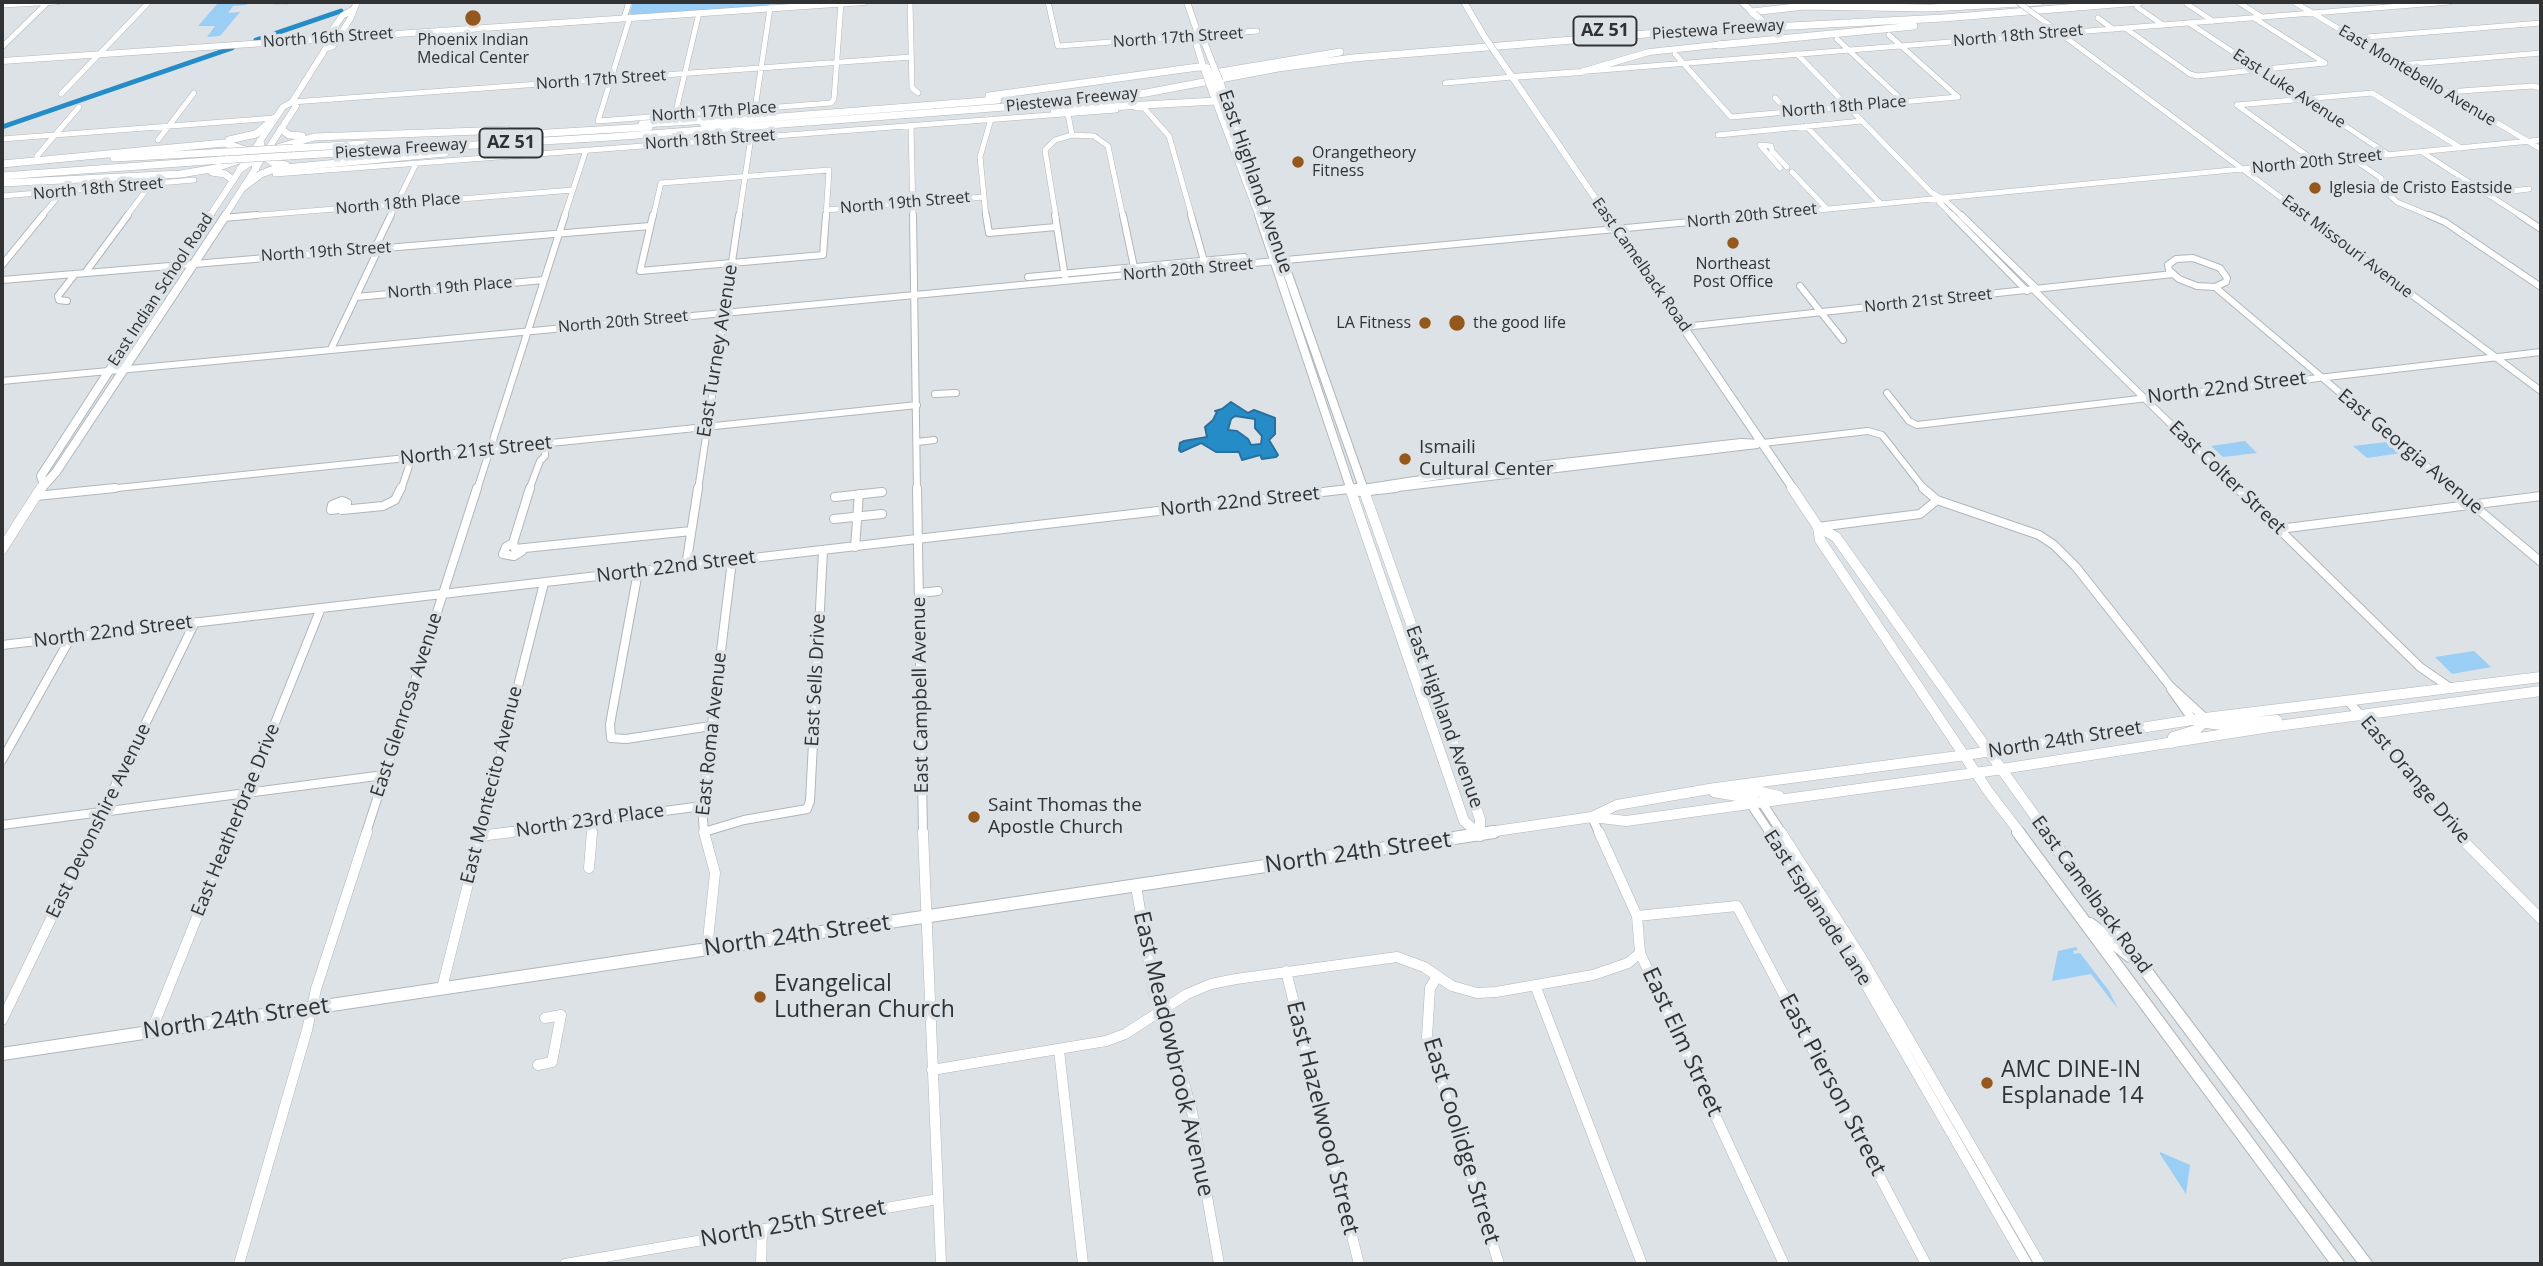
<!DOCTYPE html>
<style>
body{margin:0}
#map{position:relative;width:2543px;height:1266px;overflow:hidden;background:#dde2e6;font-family:"Open Sans",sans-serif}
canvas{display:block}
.frame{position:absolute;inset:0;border:4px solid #303234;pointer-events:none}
</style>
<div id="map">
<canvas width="2543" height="1266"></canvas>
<div class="frame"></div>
</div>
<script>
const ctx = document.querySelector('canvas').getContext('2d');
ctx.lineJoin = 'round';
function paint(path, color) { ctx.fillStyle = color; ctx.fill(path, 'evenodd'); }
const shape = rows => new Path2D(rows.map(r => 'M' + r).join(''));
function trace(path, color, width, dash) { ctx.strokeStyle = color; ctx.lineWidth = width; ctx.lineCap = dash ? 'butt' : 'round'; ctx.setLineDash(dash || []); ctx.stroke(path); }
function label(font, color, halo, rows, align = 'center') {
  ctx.font = font + ' "Open Sans",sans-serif'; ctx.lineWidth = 7; ctx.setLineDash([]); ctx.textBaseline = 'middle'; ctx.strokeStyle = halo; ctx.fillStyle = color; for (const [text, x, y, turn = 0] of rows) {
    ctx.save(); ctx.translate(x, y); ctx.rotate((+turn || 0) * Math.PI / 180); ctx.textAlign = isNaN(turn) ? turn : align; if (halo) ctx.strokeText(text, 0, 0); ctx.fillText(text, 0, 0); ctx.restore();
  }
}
const green = shape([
 [219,2,248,2,246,5,233,6,228,13,240,12,220,36,207,37,215,26,198,26],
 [633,2,771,2,770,6,629,15],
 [2245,441,2257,453,2223,457,2211,446],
 [2387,442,2401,453,2367,458,2353,446],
 [2474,651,2491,667,2452,674,2435,657],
 [2076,947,2078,950,2073,951,2074,954,2080,953,2109,991,2118,1009,2091,974,2052,981,2058,951],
 [2160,1152,2190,1165,2186,1194,2160,1154]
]);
const water = shape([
 [1231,402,1248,413,1254,410,1275,418,1275,434,1269,440,1278,455,1276,457,1262,459,1260,455,1242,460,1239,452,1216,452,1201,443,1181,452,1179,450,1180,443,1184,441,1207,437,1205,427,1213,420,1217,412,1215,411,1222,409,1231,402],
 [1235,416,1255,419,1255,428,1262,436,1261,444,1251,445,1248,439,1237,431,1228,430,1231,419,1235,416]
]);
const canal = shape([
 [256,40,341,11],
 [2,127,232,48]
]);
const minorFar3 = shape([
 [277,2,285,2],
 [910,2,912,88,918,93],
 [1048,2,1058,46,1257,31],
 [2238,2,2262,17],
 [2294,2,2541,149],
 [2187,4,2213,21],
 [2,5,57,2],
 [2137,7,2163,25],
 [630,17,598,121,831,103,834,99,841,3],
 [624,18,629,2],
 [2098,18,2113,29],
 [2254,18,2325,63],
 [2041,19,2307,217],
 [2189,23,2389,155],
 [2125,28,2190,74,2197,76,2325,63],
 [1889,35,1958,97],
 [2355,38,2541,23],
 [1837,39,1904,102],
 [2,47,48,2],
 [1675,54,1731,117,1958,97],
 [1797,54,1931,192,1946,201,1963,217],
 [2399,65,2541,53],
 [1588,71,2450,2],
 [1445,83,1512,77],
 [2446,92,2533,86,2541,88],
 [61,94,149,2],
 [1775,98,1789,112],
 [292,102,911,57],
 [2237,105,2372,93,2461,148],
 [2237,105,2316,162],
 [1136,108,1144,108,1169,136,1192,217],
 [755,109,770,8],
 [675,115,699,13],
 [911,125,913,217],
 [1806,126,1881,204],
 [1072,135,1094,136,1108,146,1123,217],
 [1718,135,1862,121],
 [2,139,275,118],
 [158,140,194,93],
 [2422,152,2523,217],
 [37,156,79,107],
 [2353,159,2381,178,2383,189,2397,202,2433,217],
 [1780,168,1760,145,1771,146,1772,151,1787,167],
 [1792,172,1827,209],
 [275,174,1116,110],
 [2486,194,2529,189],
 [2,196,194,180],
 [1939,198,1939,202,1954,217],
 [826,210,983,197],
 [41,217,62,192],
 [126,217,150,185],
 [235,217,573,190],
 [390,217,416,164],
 [564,217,586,150],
 [653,217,661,183,829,170,826,217],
 [739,217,751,137],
 [986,217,980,157,991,119],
 [1056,217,1045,150,1055,140,1072,135,1068,114],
 [1746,217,2541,140]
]);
const minorFar2 = shape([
 [653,215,640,271,823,255,826,215],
 [913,215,917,490],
 [986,215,989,233,1056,227],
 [1055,215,1065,277],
 [1123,215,1134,267],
 [1191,215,1206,268],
 [1952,215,2027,291],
 [1961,215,2037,289],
 [2305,215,2541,391],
 [2429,215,2445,222,2541,287],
 [2520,215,2541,229],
 [223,218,257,215],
 [375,248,391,215],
 [2193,258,2220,268,2227,278,2226,282,2215,287,2197,286,2179,279,2169,270,2168,265,2176,259,2193,258],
 [2,265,43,215],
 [85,273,128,215],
 [1028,277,1244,257],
 [2,280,650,226],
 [1800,286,1843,340],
 [2215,287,2455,490],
 [2034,290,2238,490],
 [356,297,544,280],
 [67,301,59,300,58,296,75,274],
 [1684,327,2173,274],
 [331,349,379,248],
 [2,381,1764,215],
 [1887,393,1909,421,1917,425,2541,352],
 [935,394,956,393],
 [917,442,934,440],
 [98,490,917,405],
 [401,490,412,457],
 [477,490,565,215],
 [529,490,540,461,545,456,545,443],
 [698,490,739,215],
 [1350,490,1440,476,1741,442,1763,443,1868,431,1882,435,1925,490],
 [1381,490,1757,445]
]);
const minorFar1 = shape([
 [530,488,513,543,515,549,691,531],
 [917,488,923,833],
 [1923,488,1937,500,2039,535,2054,545,2076,567,2170,686,2205,718],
 [2237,488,2420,667,2449,687],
 [2453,488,2541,562],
 [1360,492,1396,488],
 [36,496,115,488],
 [835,497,882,492],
 [342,501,347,503,345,508,331,510,332,505,342,501],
 [342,510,383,506,395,500,401,488],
 [834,519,882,514],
 [1818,527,1920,514,1937,500],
 [2279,529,2541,496],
 [513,543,506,547,503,554,514,556,522,551],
 [855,547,859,494],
 [686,566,698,488],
 [638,572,610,724,611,738,626,739,711,726],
 [920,593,938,591],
 [2,645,1357,488],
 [2171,689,2193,720],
 [2348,701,2397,756,2457,833],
 [2,760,71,637],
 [1761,801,1782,833],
 [1750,803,1770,833],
 [1592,817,1599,833],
 [2,825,384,775],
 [704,832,744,820,807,809,810,801,823,551],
 [92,833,195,622],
 [231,833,321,608],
 [366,833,477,488],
 [481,833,544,583],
 [499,833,702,806],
 [592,833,593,821],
 [704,833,702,806,732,561]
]);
const minor = shape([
 [704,832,715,873,707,949],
 [923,832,941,1264],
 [1599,832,1637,916,1640,953,1784,1264],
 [1769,832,1843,945,2027,1264],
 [1781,832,1861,957,2040,1264],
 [2455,832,2541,919],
 [479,836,512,832],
 [589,868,592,832],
 [1136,886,1154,993,1176,1054,1192,1112,1219,1264],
 [1637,916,1737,906,1926,1264],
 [1286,971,1359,1264],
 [1437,977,1430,988,1427,1037,1499,1264],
 [1535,985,1642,1264],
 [442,988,481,832],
 [2,1020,93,832],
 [151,1032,231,832],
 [1059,1050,1083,1264],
 [538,1065,552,1062,561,1015,545,1018],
 [932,1070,1106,1041,1125,1034,1187,994,1211,984,1236,979,1397,957,1424,967,1452,986,1477,993,1496,992,1593,975,1628,963,1640,953],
 [239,1264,307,1030,316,989,367,832],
 [565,1264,938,1199],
 [761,1264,762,1229]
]);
const majorFar3 = shape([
 [1187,2,1199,37,1203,39,1214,67],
 [1464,2,1484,36],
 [1742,2,1754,14],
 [1199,37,1195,40,1204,69],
 [325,41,342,16,352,10],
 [1495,52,1608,217],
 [2,61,864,2],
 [1512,77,1581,72,1649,52,1725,44],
 [1220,81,1268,217],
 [1209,84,1259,217],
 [256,147,283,107,292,102],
 [209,217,245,162],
 [224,217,296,106,292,102,326,48,333,46,350,19,357,2]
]);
const majorFar2 = shape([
 [1259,215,1351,490],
 [1267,215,1364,490],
 [1607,215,1794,490],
 [44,484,41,476,210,215],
 [40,490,56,472,226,215]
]);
const majorFar1 = shape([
 [1350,488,1464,821,1478,833],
 [1363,488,1480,819,1480,833],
 [1792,488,1818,527,1820,540,1988,791,2020,833],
 [1818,527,1836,537,2047,833],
 [2,549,41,488],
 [2198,722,2222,725,2277,720],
 [2172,743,2173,737,2196,730,2205,721],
 [1739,787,1779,796],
 [1714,792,1754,799],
 [1592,817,1617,805,1715,788,1966,755,2205,718,2541,677],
 [1482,833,1592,817,1626,821,1989,771,2270,727,2541,691]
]);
const major = shape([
 [1476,832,1480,835],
 [1480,832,1480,835],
 [2018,832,2338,1264],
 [2046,832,2137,959,2366,1264],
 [2090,924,2130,956],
 [2,1054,1494,832]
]);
const highway = shape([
 [1752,12,1804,6,1930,8,2039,2],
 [1718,45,1914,26],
 [1208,74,1340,52],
 [1215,83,1219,95,1226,101],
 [989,96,1198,67,1207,68],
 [1054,110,1216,101],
 [703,123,998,100],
 [642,124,710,120],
 [281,129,289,135,302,136],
 [497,136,649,127],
 [229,140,256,134,275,118],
 [260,141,263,156,274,163,286,165],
 [293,148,366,144],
 [288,156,611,137,1071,102,1146,93,1278,68,1353,58,1658,33,1943,18,2139,2],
 [114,158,227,152],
 [2,164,224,143,252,152,256,168],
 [240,169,267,151,314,137,507,130],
 [212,172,225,174,233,180],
 [2,176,221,160],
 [2,183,181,174,216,168,245,158],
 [245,186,261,174,274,169,445,153]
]);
const minorBridge = shape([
 [2018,2,2041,19]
]);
const majorBridge = shape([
 [1484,36,1495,52],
 [1214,67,1220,81],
 [1204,69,1209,84]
]);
const highwayBridge = shape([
 [1754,14,1772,30],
 [1207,68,1215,83],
 [227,152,293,148],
 [221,160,288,156]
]);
const markers = [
 [473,18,9,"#95581c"],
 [1298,162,7,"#95581c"],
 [2315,188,7,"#95581c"],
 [1733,243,7,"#95581c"],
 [1425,323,7,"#95581c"],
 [1457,323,9,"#95581c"],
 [1405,459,7,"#95581c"],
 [974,817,7,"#95581c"],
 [760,997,7,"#95581c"],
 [1987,1083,7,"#95581c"]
];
const farStreetnames = [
 ["Piestewa Freeway",1718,30,-4],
 ["North 18th Street",2018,36,-5],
 ["North 16th Street",328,38,-4],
 ["North 17th Street",1178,38,-4],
 ["East Montebello Avenue",2417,76,31],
 ["North 17th Street",601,80,-4],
 ["East Luke Avenue",2289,89,33],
 ["Piestewa Freeway",1072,100,-6],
 ["North 18th Place",1844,107,-5],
 ["North 17th Place",714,112,-4],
 ["North 18th Street",710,140,-4],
 ["Piestewa Freeway",401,149,-4],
 ["North 20th Street",2317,162,-6],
 ["North 18th Street",98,189,-5],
 ["North 19th Street",905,203,-5],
 ["North 18th Place",398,204,-5],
 ["North 20th Street",1752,216,-6],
 ["East Missouri Avenue",2347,247,37],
 ["North 19th Street",326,252,-4],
 ["East Camelback Road",1641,265,55],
 ["North 20th Street",1188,270,-5],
 ["North 19th Place",450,288,-5],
 ["East Indian School Road",161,290,-57],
 ["North 21st Street",1928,301,-6],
 ["North 20th Street",623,322,-5]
];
const farPoinames = [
 ["Phoenix Indian",473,40,"center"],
 ["Medical Center",473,58,"center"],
 ["Orangetheory",1312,153],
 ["Fitness",1312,171],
 ["Iglesia de Cristo Eastside",2329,188],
 ["Northeast",1733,264,"center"],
 ["Post Office",1733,282,"center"],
 ["LA Fitness",1411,323,"right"],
 ["the good life",1473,323]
];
const shields = [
 [1605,31,63],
 [511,143,63]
];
const shieldNames = [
 ["AZ 51",1605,31],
 ["AZ 51",511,143]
];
const streetNames = [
 ["East Highland Avenue",1255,182,71],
 ["East Turney Avenue",718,351,-81],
 ["North 22nd Street",2227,388,-7],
 ["North 21st Street",476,451,-6],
 ["East Georgia Avenue",2410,452,40],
 ["East Colter Street",2227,478,44],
 ["North 22nd Street",1240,502,-6],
 ["North 22nd Street",676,567,-7],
 ["North 22nd Street",113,632,-7],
 ["East Sells Drive",816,680,-87],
 ["East Campbell Avenue",921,695,-91],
 ["East Glenrosa Avenue",407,705,-72],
 ["East Highland Avenue",1444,717,70],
 ["East Roma Avenue",712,734,-84],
 ["North 24th Street",2065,740,-9],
 ["East Orange Drive",2415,780,50],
 ["East Montecito Avenue",492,785,-76],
 ["East Heatherbrae Drive",236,820,-68],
 ["East Devonshire Avenue",99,821,-64],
 ["North 23rd Place",590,821,-8],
 ["East Camelback Road",2091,895,54],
 ["East Esplanade Lane",1817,908,57]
];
const poiNames = [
 ["Ismaili",1419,448],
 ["Cultural Center",1419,470],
 ["Saint Thomas the",988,806],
 ["Apostle Church",988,828]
];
const nearStreetnames = [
 ["North 24th Street",1358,853,-8],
 ["North 24th Street",797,936,-8],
 ["North 24th Street",236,1019,-8],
 ["East Elm Street",1682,1042,65],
 ["East Meadowbrook Avenue",1173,1054,77],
 ["East Pierson Street",1832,1085,62],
 ["East Hazelwood Street",1322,1118,76],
 ["East Coolidge Street",1461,1141,73],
 ["North 25th Street",793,1224,-10]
];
const nearPoinames = [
 ["Evangelical",774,984],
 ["Lutheran Church",774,1010],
 ["AMC DINE-IN",2001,1070],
 ["Esplanade 14",2001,1096]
];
paint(green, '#9acef4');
paint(water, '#268cc8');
trace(water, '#29719c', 2);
trace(canal, '#268cc8', 5);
trace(minorFar3, '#b1b6ba', 6);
trace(minorFar2, '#b1b6ba', 8);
trace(minorFar1, '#b1b6ba', 10);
trace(minor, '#b1b6ba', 11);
trace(majorFar3, '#b1b6ba', 7);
trace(majorFar2, '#b1b6ba', 10);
trace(majorFar1, '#b1b6ba', 11);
trace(major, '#b1b6ba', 14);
trace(highway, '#b1b6ba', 8);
trace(minorFar3, '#fff', 5);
trace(minorFar2, '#fff', 6);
trace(minorFar1, '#fff', 8);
trace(minor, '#fff', 10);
trace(majorFar3, '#fff', 6);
trace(majorFar2, '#fff', 8);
trace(majorFar1, '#fff', 10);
trace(major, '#fff', 12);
trace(highway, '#fff', 7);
trace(minorBridge, '#b1b6ba', 6, []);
trace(majorBridge, '#b1b6ba', 7, []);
trace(highwayBridge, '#b1b6ba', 8, []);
trace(minorBridge, '#fff', 5);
trace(majorBridge, '#fff', 6);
trace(highwayBridge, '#fff', 7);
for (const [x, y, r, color] of markers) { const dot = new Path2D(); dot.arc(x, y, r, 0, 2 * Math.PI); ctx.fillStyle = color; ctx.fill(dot); trace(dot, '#dde2e6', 2.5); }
label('16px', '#303234', '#dde2e6', farStreetnames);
label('16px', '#303234', '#dde2e6', farPoinames, 'left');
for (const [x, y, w] of shields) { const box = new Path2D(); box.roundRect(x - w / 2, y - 14.5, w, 29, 5); ctx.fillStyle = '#dde2e6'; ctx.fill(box); trace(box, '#303234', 2); }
label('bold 18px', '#303234', null, shieldNames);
label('19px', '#303234', '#dde2e6', streetNames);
label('19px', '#303234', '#dde2e6', poiNames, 'left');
label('23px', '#303234', '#dde2e6', nearStreetnames);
label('23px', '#303234', '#dde2e6', nearPoinames, 'left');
</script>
